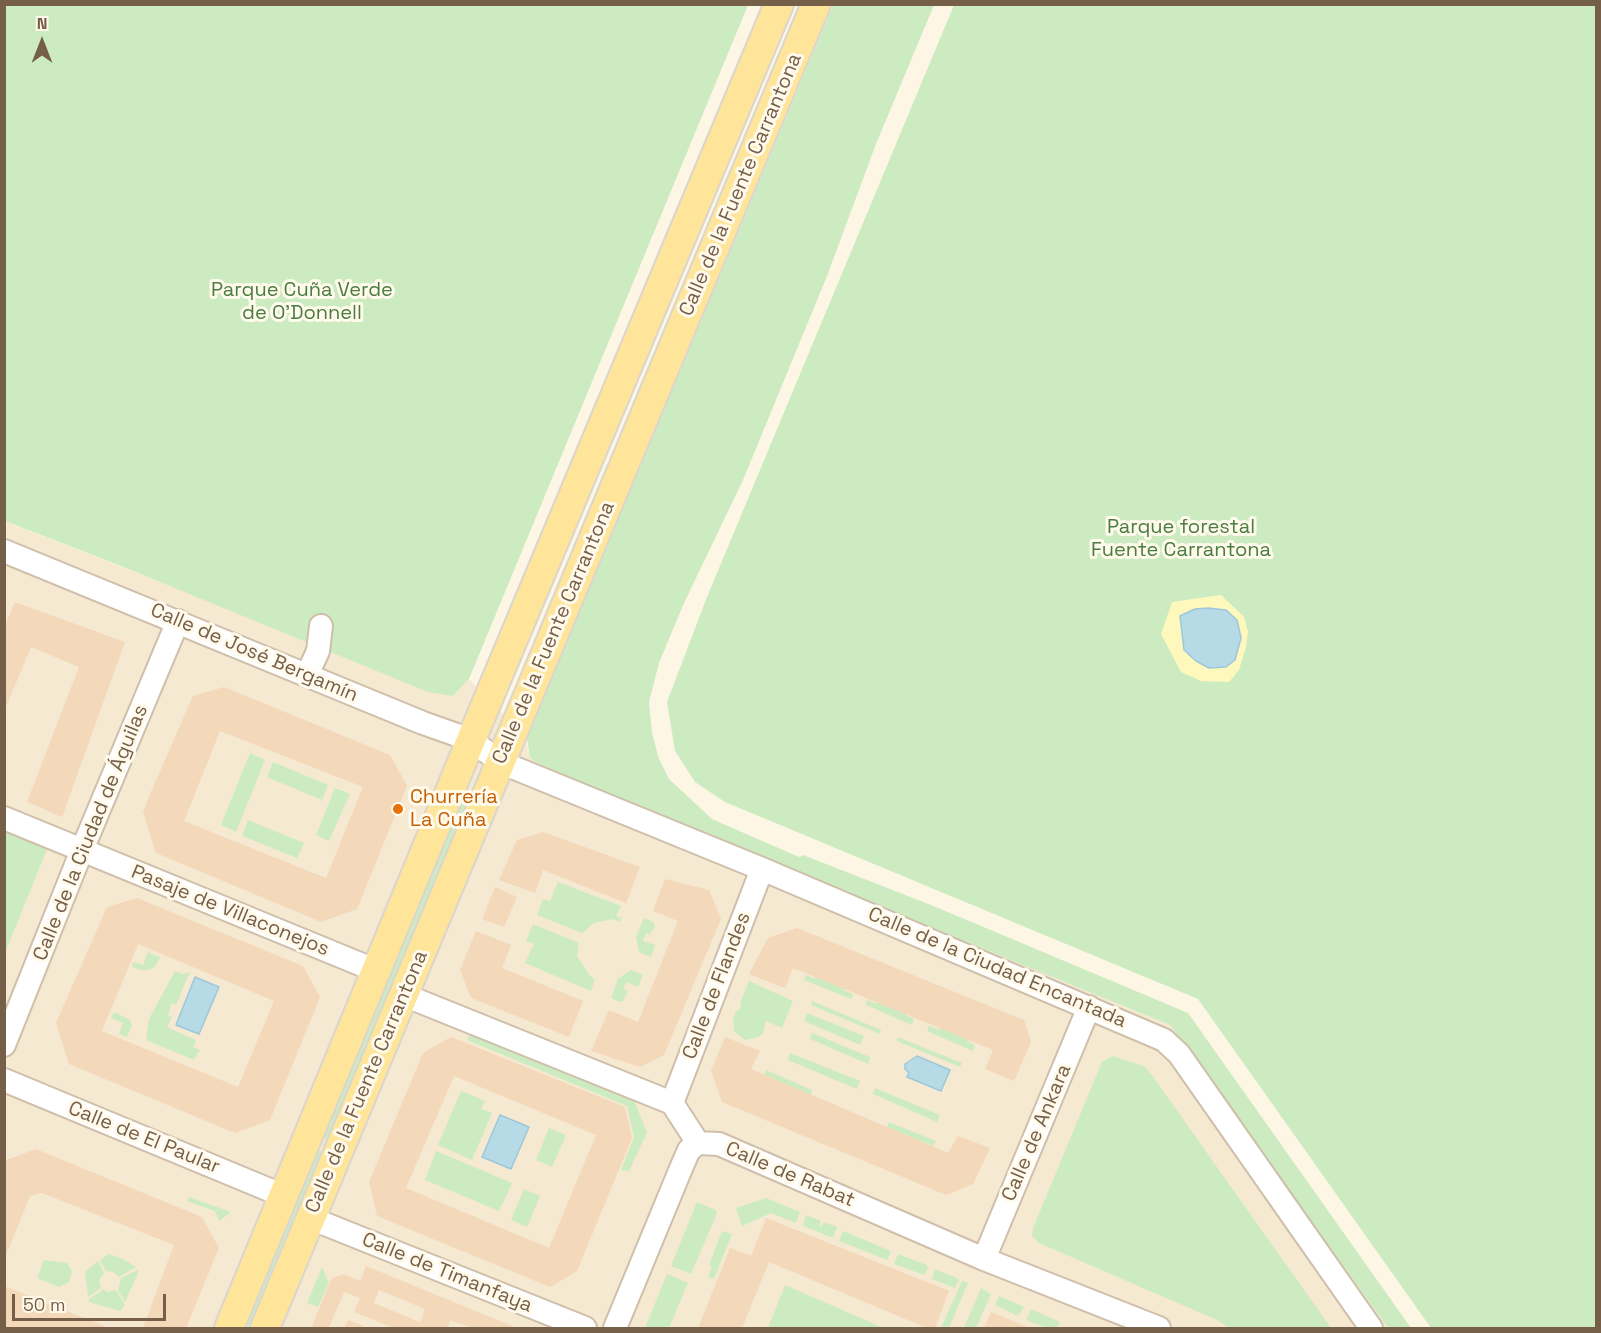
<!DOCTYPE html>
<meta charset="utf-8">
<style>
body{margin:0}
#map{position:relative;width:1601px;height:1333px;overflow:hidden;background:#fdf6e4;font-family:"Space Grotesk",sans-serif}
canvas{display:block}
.frame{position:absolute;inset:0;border:6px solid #765f48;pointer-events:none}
.north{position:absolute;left:12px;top:12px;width:60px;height:60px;-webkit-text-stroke:4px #fffaeb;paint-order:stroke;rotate:0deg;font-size:16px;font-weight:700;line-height:24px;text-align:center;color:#765f48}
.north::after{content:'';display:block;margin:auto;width:21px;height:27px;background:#765f48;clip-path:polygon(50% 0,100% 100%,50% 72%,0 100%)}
.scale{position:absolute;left:12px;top:1294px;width:154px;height:27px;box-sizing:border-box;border:3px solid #765f48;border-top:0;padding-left:8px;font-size:18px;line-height:21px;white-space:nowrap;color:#765f48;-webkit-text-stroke:4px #fffaeb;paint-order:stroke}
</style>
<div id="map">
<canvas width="1601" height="1333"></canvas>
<div class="frame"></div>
<div class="north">N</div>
<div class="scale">50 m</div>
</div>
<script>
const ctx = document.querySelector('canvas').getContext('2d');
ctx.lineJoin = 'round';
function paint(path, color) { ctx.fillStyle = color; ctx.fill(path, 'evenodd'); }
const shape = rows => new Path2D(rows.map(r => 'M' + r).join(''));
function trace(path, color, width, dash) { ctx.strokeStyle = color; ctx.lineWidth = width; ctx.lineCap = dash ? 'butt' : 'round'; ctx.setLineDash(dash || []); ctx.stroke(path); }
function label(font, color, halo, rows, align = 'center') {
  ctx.font = font + ' "Space Grotesk",sans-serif'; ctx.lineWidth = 6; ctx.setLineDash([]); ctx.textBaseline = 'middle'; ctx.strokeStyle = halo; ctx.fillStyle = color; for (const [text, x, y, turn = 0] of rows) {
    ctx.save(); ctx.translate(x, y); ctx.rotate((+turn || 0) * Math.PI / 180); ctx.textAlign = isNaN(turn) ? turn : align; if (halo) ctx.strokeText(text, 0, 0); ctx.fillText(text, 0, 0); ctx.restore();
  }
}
const residential = shape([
 [4,521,453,696,469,679,527,739,527,748,535,762,1170,1025,1388,1328,5,1328]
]);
const green = shape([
 [4,5,748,5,469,679,453,696,428,692,126,568,5,521],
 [833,5,934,5,876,144,827,276,743,480,684,603,659,663,649,702,652,733,659,759,669,779,712,819,799,857,803,855,936,907,1188,1013,1411,1328,1388,1328,1170,1025,737,848,535,762,530,757,527,739],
 [954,5,1596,5,1596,1328,1431,1328,1198,999,725,802,695,782,675,751,667,702,707,597],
 [250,753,265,760,236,832,221,825],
 [273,762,328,785,322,800,267,777],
 [335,788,350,794,329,841,316,835],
 [462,797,472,801,330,1140,321,1137],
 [248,820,304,843,297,858,242,836],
 [5,831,47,849,5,953],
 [558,882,621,906,616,916,622,918,620,922,612,919,594,923,582,933,537,915,543,899,550,901],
 [644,918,653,922,655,926,650,935,646,933,643,941,655,945,651,957,639,952,636,937],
 [533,924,579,943,577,956,590,976,595,979,591,991,525,963,534,944,526,941],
 [149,950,150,954,160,957,155,967,145,971,132,967,133,962,143,965],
 [631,970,643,975,638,987,626,982,623,989,628,991,624,1000,620,1002,611,998,618,979],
 [175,971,182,974,192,972,189,974,176,1005,172,1003,168,1015,172,1017,167,1027,196,1040,193,1047,200,1050,194,1060,146,1040,149,1019],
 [806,975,815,979,817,975,844,987,843,990,853,994,851,999,804,980],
 [749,981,793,1001,782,1028,766,1021,763,1033,759,1037,745,1040,734,1031,733,1020,736,1011,740,1009,741,1001],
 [867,1000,877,1004,879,1001,906,1013,905,1015,914,1019,912,1025,866,1005],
 [812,1001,881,1030,880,1034,811,1005],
 [114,1012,129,1019,132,1025,127,1037,119,1034,123,1023,111,1018],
 [807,1013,864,1036,860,1045,804,1021],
 [929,1026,939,1030,940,1027,967,1038,967,1041,975,1045,973,1051,927,1031],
 [471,1032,634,1100,647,1133,629,1171,621,1170,634,1137,627,1106,467,1040],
 [812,1033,870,1057,868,1064,810,1039],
 [898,1037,962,1063,960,1067,897,1041],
 [790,1053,860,1081,857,1089,788,1060],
 [1112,1056,1144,1066,1151,1074,1331,1328,1229,1328,1217,1320,1039,1243,1032,1236,1033,1228,1102,1062],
 [766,1070,812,1090,811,1095,764,1075],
 [875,1088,940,1115,937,1122,873,1094],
 [461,1091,485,1101,481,1109,492,1113,472,1160,438,1145],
 [889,1122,936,1141,933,1146,887,1127],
 [549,1128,566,1135,552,1167,536,1160],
 [315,1150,326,1153,253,1328,240,1328],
 [436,1151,512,1183,499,1211,425,1180],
 [524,1189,540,1196,527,1227,511,1220],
 [189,1197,231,1212,219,1221,215,1211,187,1201],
 [766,1198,800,1212,796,1223,771,1213,742,1226,736,1208],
 [697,1202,716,1210,717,1213,691,1274,671,1266],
 [806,1215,821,1221,819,1225,822,1226,824,1222,837,1227,833,1238,803,1226],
 [722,1231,732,1234,714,1279,708,1277,712,1267,709,1265],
 [843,1231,891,1251,887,1260,839,1241],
 [109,1254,123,1259,136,1267,119,1277,113,1272,106,1271,100,1260],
 [898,1254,929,1266,924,1275,894,1264],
 [44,1260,67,1263,72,1272,69,1282,59,1287,37,1278],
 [98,1261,104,1273,99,1280,101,1288,88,1297,85,1272],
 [322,1267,329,1283,318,1307,307,1303],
 [935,1269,959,1279,955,1288,932,1279],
 [138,1270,138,1273,125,1302,118,1290,121,1278],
 [667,1274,688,1283,669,1328,645,1328],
 [962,1281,968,1283,949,1328,941,1328],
 [785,1285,884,1328,768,1328],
 [981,1288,991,1294,976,1328,964,1328],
 [104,1289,107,1292,116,1290,125,1305,120,1311,89,1302,89,1299],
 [999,1296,1024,1307,1018,1316,995,1305],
 [1031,1309,1060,1322,1057,1328,1047,1328,1026,1320]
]);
const sand = shape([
 [1221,595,1244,617,1248,632,1246,647,1239,670,1229,682,1201,681,1181,672,1161,634,1172,602]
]);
const water = shape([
 [1208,608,1226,610,1237,620,1241,638,1235,660,1226,667,1209,668,1196,661,1184,650,1180,616,1195,609,1208,608],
 [195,977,219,987,199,1034,176,1025,195,977],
 [917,1056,950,1070,941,1091,907,1077,909,1073,905,1069,905,1064,917,1056],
 [500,1115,529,1127,511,1169,482,1157,500,1115]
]);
const building = shape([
 [15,602,125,642,62,817,27,802,79,667,31,647,5,709,5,625],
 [224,687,390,755,407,786,357,909,321,922,156,853,143,812,150,794,193,696],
 [220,731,363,787,326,878,184,821],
 [543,832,640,867,626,903,543,870,535,893,499,880,517,840],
 [665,879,709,890,721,919,664,1055,640,1067,591,1051,609,1010,638,1022,678,921,653,911],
 [495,887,517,897,504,927,482,919],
 [137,898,303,966,320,997,270,1120,235,1133,69,1064,56,1023,107,907],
 [138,944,274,1001,238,1087,102,1031],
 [797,928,1024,1020,1031,1042,1014,1081,985,1069,993,1050,793,968,785,988,749,974,768,938],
 [476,931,511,945,502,968,583,1001,569,1037,471,998,460,970],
 [451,1037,625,1107,632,1138,577,1271,550,1287,377,1216,369,1182,423,1053],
 [454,1076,596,1135,549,1248,406,1188],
 [725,1037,760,1051,751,1069,948,1153,958,1136,990,1148,973,1184,946,1195,722,1102,711,1071],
 [36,1149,202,1217,219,1248,186,1328,143,1328,174,1245,42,1193,30,1196,4,1260,4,1161],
 [766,1218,949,1291,935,1328,927,1328,769,1262,742,1328,698,1328,730,1248,751,1256],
 [366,1266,517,1328,472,1328,451,1320,447,1328,394,1328,354,1312,360,1298,344,1292,329,1328,311,1328,332,1278,344,1274,360,1281],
 [379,1290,425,1309,420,1322,374,1303],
 [4,1286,109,1328,4,1328],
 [991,1312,1030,1328,984,1328],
 [348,1320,363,1326,362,1328,344,1328]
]);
const minor = shape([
 [4,551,423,723,471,740,500,762,762,869,1164,1040,1179,1054,1371,1328],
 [307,675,318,651,321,626],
 [4,818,377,971],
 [404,995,672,1103,698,1143],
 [4,1045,82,850,178,621],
 [4,1080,284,1196],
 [672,1103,762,869],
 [698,1143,719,1144,984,1259,1159,1328],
 [310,1218,585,1328],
 [984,1259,1089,1007],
 [615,1328,682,1166,689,1150,698,1143]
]);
const major = shape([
 [229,1328,471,740,779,4],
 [265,1328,816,4]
]);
const markers = [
 [398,809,6,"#e8710a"]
];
const streetNames = [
 ["Calle de la Fuente Carrantona",741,185,-67],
 ["Calle de la Fuente Carrantona",554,633,-67],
 ["Calle de José Bergamín",254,653,23],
 ["Calle de la Ciudad de Águilas",91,833,-68],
 ["Pasaje de Villaconejos",230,911,22],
 ["Calle de la Ciudad Encantada",997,968,23],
 ["Calle de Flandes",717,986,-69],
 ["Calle de la Fuente Carrantona",367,1082,-67],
 ["Calle de Ankara",1037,1133,-67],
 ["Calle de El Paular",144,1138,22],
 ["Calle de Rabat",790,1175,23],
 ["Calle de Timanfaya",447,1273,22]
];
const parkNames = [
 ["Parque Cuña Verde",302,291],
 ["de O'Donnell",302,314],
 ["Parque forestal",1181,528],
 ["Fuente Carrantona",1181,551]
];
const foodNames = [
 ["Churrería",410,798],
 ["La Cuña",410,821]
];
paint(residential, '#f5e9d2');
paint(green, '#cdebc1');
paint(sand, '#fef8bd');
paint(water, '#b7dae7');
trace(water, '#9dc8da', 1.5);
paint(building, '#f3d8ba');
trace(minor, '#cfbfaa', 26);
trace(major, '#dbd5cf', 32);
trace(minor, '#fff', 22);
trace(major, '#fee59a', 28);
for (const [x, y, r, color] of markers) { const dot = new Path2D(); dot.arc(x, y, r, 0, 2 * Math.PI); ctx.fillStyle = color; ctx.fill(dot); trace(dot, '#fffaeb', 2); }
label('20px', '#765f48', '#fffaeb', streetNames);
label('20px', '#4a7d40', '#fffaeb', parkNames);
label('20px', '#c56008', '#fffaeb', foodNames, 'left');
</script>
